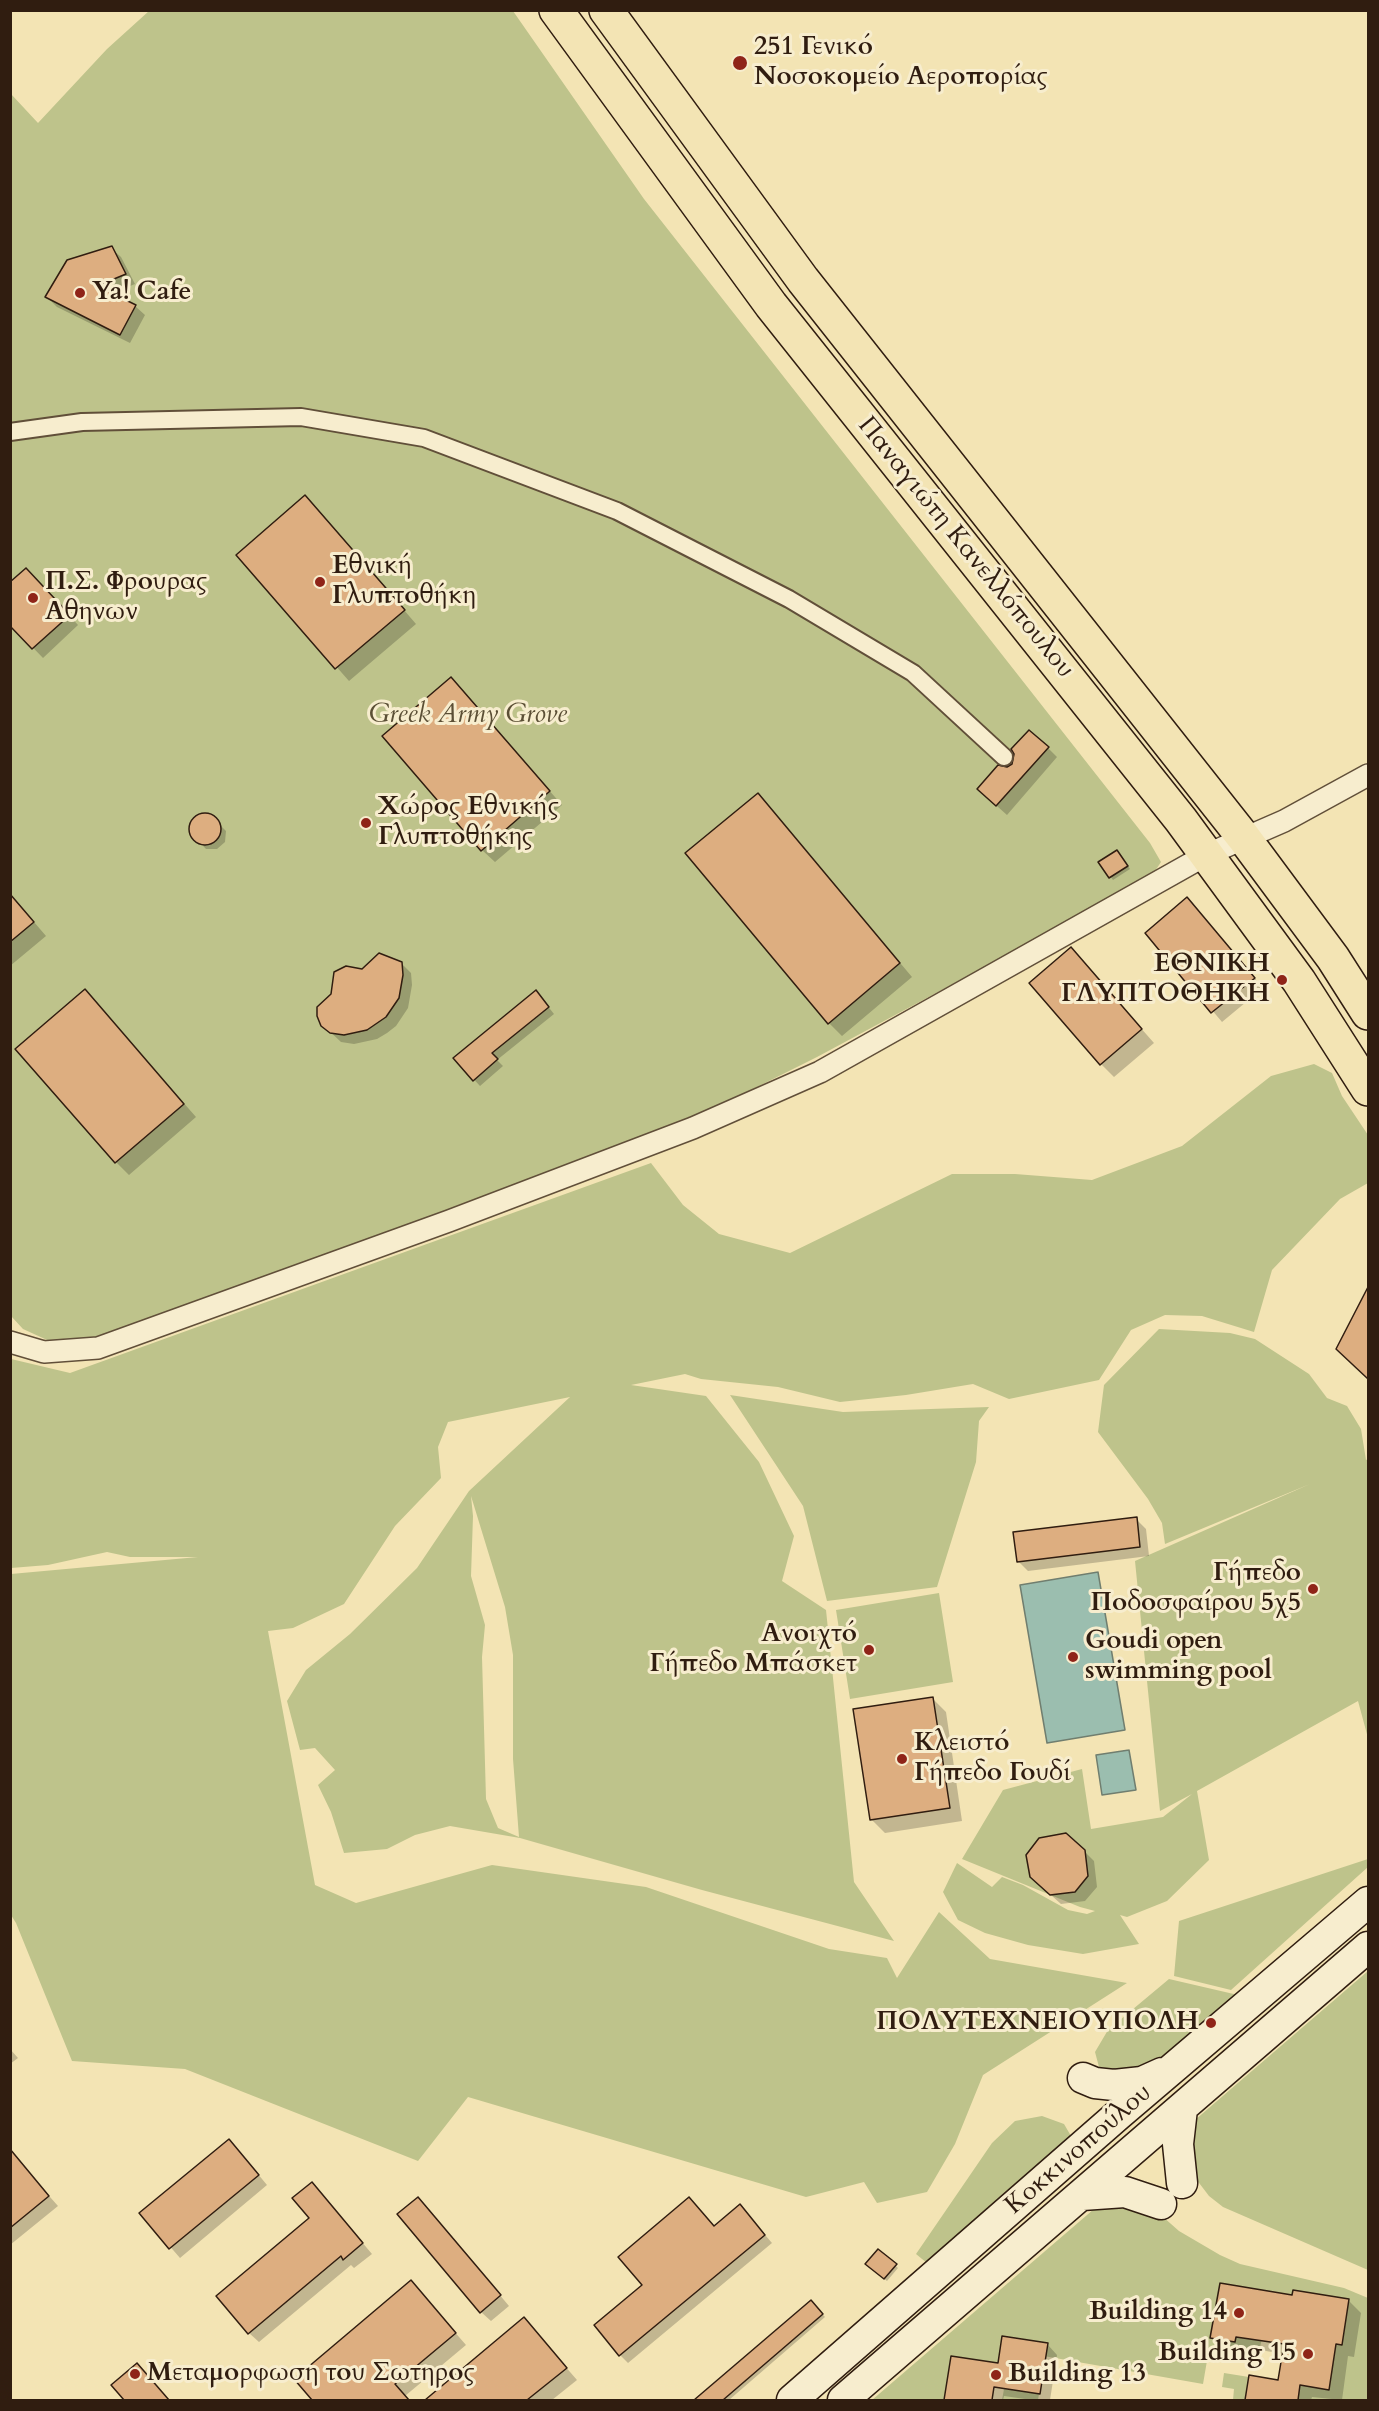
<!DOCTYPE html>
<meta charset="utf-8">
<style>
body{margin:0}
#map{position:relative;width:1379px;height:2411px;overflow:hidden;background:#f3e4b4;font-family:Cardo,serif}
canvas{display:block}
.frame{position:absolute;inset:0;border:12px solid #301d10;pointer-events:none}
</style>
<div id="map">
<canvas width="1379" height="2411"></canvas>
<div class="frame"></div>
</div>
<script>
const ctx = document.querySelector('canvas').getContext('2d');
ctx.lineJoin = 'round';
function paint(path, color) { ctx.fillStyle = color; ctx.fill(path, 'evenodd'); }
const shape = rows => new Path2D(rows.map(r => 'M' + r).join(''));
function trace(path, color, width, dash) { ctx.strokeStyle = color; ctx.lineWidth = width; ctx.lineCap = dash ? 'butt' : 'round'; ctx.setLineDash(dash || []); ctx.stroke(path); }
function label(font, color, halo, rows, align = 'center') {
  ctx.font = font + ' Cardo,serif'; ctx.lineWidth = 6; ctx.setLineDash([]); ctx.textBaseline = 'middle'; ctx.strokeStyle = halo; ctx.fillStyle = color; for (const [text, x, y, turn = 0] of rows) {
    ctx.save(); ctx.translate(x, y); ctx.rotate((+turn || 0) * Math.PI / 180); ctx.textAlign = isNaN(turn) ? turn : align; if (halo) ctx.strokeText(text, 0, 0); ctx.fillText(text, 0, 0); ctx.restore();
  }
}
const green = shape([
 [149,11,513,11,644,199,1150,843,1161,862,1155,871,1100,905,817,1057,679,1126,97,1341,56,1344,23,1329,11,1316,11,94,38,123,107,49],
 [1314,1064,1332,1073,1342,1096,1368,1135,1368,1183,1340,1199,1272,1270,1254,1332,1202,1316,1165,1315,1131,1330,1099,1380,1009,1399,973,1384,906,1395,840,1402,778,1387,701,1379,685,1374,631,1385,706,1396,759,1462,794,1536,782,1581,826,1610,854,1882,894,1941,702,1890,520,1838,450,1826,415,1835,387,1849,344,1853,331,1812,318,1785,335,1770,315,1748,300,1750,287,1701,306,1670,350,1634,417,1568,469,1491,570,1397,448,1422,438,1447,441,1478,395,1526,344,1604,293,1628,268,1631,315,1885,356,1903,492,1865,646,1887,829,1949,887,1958,897,1978,939,1912,990,1959,1127,1983,983,2075,955,2144,927,2192,877,2203,864,2182,806,2197,468,2097,418,2161,185,2069,72,2061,16,1923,11,1915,11,1574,198,1557,130,1557,107,1552,48,1565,11,1568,11,1359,70,1373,651,1163,683,1205,719,1234,790,1253,952,1174,1015,1174,1092,1180,1182,1146,1271,1076],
 [471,1496,505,1607,513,1655,513,1759,519,1837,498,1828,486,1799,482,1657,485,1625,471,1576,473,1516],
 [1159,1329,1230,1333,1255,1339,1309,1374,1327,1398,1347,1406,1361,1429,1366,1460,1368,1459,1368,1738,1358,1701,1197,1791,1209,1860,1167,1901,1127,1917,1120,1915,1139,1944,1083,1954,1028,1945,985,1933,958,1920,943,1892,957,1863,992,1887,1002,1877,1023,1885,1068,1910,1087,1914,1095,1911,1080,1907,962,1859,1003,1790,1082,1769,1091,1829,1163,1817,1192,1794,1160,1811,1135,1561,1310,1484,1165,1544,1162,1523,1148,1499,1098,1432,1104,1385],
 [730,1395,843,1412,989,1407,979,1421,976,1462,937,1587,827,1601,803,1506],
 [939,1593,953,1682,850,1699,836,1610],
 [1368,1859,1368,1867,1231,1990,1174,1976,1179,1921],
 [1368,1971,1368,2270,1223,2207,1209,2196,1190,2171,1188,2126],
 [1169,1979,1238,1995,1163,2063,1117,2078,1099,2067,1095,2052,1108,2030],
 [1042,2116,1064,2124,1071,2136,933,2268,916,2254,992,2143,1015,2121],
 [1109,2202,1154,2209,1179,2231,1220,2255,1240,2264,1344,2288,1368,2298,1368,2400,1297,2400,1300,2385,1329,2390,1336,2344,1342,2345,1288,2320,1266,2291,1220,2283,1210,2338,1235,2342,1236,2337,1257,2340,1262,2338,1258,2357,1209,2349,1203,2384,1038,2355,994,2384,991,2400,872,2400,1094,2209],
 [1224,2373,1249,2377,1245,2400,1233,2400,1234,2389,1222,2387],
 [1004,2389,1039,2394,1038,2400,1002,2400]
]);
const water = shape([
 [1098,1572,1125,1730,1047,1743,1020,1585,1098,1572],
 [1129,1750,1136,1790,1102,1795,1096,1755,1129,1750]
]);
const shadow = shape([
 [111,248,121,257,135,284,110,294,135,306,145,315,130,343,57,307,47,297],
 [318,510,416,624,349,681,238,555],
 [36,579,78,625,43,658,10,624],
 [451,679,562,805,495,862,482,850],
 [1048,748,1057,757,1007,815,988,798,1007,769],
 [758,795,912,977,842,1036,829,1023],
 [200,815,211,816,226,831,225,842,217,849,206,849,192,834,192,823],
 [1120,854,1130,869,1113,880,1100,862],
 [10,894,46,936,10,966],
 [1197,909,1263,988,1222,1022,1147,933],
 [1071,949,1154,1043,1114,1077,1101,1064],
 [401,963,411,973,412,985,408,1008,396,1026,387,1033,377,1039,354,1044,341,1042,323,1025,362,970],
 [85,991,196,1117,129,1175,116,1162],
 [542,999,554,1014,497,1060,503,1066,480,1086,455,1059],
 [1364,1298,1368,1301,1368,1378,1348,1358],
 [1136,1519,1146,1529,1149,1556,1028,1571,1018,1561],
 [933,1699,946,1712,962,1821,885,1833,872,1820],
 [1084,1851,1094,1861,1097,1887,1085,1901,1061,1904,1042,1887],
 [10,2049,18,2058,10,2064],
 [238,2150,267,2185,180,2258,141,2213],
 [19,2162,58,2206,10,2245,10,2169],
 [321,2194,372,2254,354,2268,351,2265,259,2342,249,2333,311,2218],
 [427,2208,509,2306,491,2321,481,2312],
 [747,2214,772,2243,628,2363,620,2355,644,2286,714,2227],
 [878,2251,898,2268,887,2281,870,2267],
 [411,2282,466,2345,405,2396,409,2400,314,2400,296,2379],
 [1293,2297,1348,2300,1361,2313,1354,2357,1348,2356,1342,2400,1312,2397,1311,2400,1247,2400,1251,2377,1279,2382,1284,2354,1248,2348,1247,2353,1224,2350,1212,2337],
 [811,2302,825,2317,729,2400,697,2400],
 [524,2319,577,2380,552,2400,427,2400],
 [1048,2345,1057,2355,1050,2400,1032,2400,1004,2396,1003,2400,946,2400,952,2357,999,2364],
 [137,2365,147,2374,169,2400,126,2400,113,2385]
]);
const building = shape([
 [112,246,126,274,97,286,136,305,120,335,45,297,67,260,112,246],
 [305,495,405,610,335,669,236,555,305,495],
 [26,568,70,615,32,649,10,626,10,582,26,568],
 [451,677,550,791,481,851,382,736,451,677],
 [1029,730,1049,747,996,806,977,789,998,765,1007,767,1012,764,1014,754,1011,749,1029,730],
 [758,793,900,963,828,1024,685,853,758,793],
 '189 829a16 16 0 1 1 32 0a16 16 0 1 1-32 0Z',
 [1117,850,1128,866,1109,878,1098,862,1117,850],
 [10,894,34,922,10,942,10,894],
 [1187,897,1255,978,1211,1013,1145,933,1187,897],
 [1071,947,1142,1029,1100,1065,1029,983,1071,947],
 [379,953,402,962,403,975,399,998,386,1017,367,1030,344,1035,330,1033,321,1026,317,1016,317,1007,331,994,334,972,346,966,362,969,379,953],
 [85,989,184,1104,115,1163,15,1049,85,989],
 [536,990,549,1007,492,1053,498,1059,473,1081,453,1058,536,990],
 [1368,1287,1368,1379,1336,1349,1368,1287],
 [1137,1517,1140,1547,1017,1562,1013,1532,1137,1517],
 [933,1697,950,1808,870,1820,853,1709,933,1697],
 [1066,1833,1085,1850,1088,1876,1075,1892,1050,1895,1030,1877,1026,1855,1039,1838,1066,1833],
 [229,2139,259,2175,169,2249,139,2213,229,2139],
 [10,2149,49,2196,10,2228,10,2149],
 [312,2182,363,2243,343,2260,341,2256,248,2334,216,2296,309,2218,292,2198,312,2182],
 [418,2197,501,2295,480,2313,397,2214,418,2197],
 [689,2197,714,2226,740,2204,765,2235,619,2356,594,2325,642,2285,618,2257,689,2197],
 [878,2249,897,2264,884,2279,865,2264,878,2249],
 [411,2280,456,2333,395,2384,409,2400,312,2400,294,2379,411,2280],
 [1220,2283,1292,2295,1293,2290,1349,2299,1342,2345,1336,2344,1329,2390,1300,2385,1298,2400,1245,2400,1249,2375,1278,2380,1284,2344,1236,2337,1235,2342,1210,2338,1220,2283],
 [811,2300,823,2314,723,2400,694,2400,811,2300],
 [524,2317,567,2368,527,2400,425,2400,524,2317],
 [1002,2336,1048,2343,1040,2394,994,2387,992,2400,944,2400,951,2356,998,2363,1002,2336],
 [137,2363,169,2400,124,2400,111,2385,137,2363]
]);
const pedestrian = shape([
 [10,432,82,422,301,417,424,438,617,511,789,599,913,673,1004,757]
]);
const minor = shape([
 [10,1342,44,1352,98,1348,449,1221,693,1128,820,1072,1206,855,1284,821,1368,775]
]);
const secondary = shape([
 [1083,2078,1095,2083,1114,2085,1142,2082,1162,2073],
 [1182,2109,1178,2144,1182,2183],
 [1082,2195,1125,2192,1161,2204],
 [792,2400,1118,2115,1368,1902],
 [843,2400,1368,1947]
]);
const primary = shape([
 [556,10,771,305,1181,820,1299,981,1368,1089],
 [606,10,803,280,1244,838,1333,958,1368,1013]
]);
const markers = [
 [740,63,8,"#8f2418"],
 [80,293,6,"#8f2418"],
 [320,582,6,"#8f2418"],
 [33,598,6,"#8f2418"],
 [366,823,6,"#8f2418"],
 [1282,980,6,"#8f2418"],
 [1313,1589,6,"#8f2418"],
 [869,1650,6,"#8f2418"],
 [1073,1657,6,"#8f2418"],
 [902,1759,6,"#8f2418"],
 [1211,2023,6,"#8f2418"],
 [1239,2313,6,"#8f2418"],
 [1308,2354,6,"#8f2418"],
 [135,2374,6,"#8f2418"],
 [996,2375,6,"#8f2418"]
];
const poiNames = [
 ["251 Γενικό",754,48],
 ["Νοσοκομείο Αεροπορίας",754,78],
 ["Ya! Cafe",92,293],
 ["Εθνική",332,567],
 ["Γλυπτοθήκη",332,597],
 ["Π.Σ. Φρουρας",45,583],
 ["Αθηνων",45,613],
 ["Χώρος Εθνικής",378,808],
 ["Γλυπτοθήκης",378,838],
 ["ΕΘΝΙΚΗ",1270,965,"right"],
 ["ΓΛΥΠΤΟΘΗΚΗ",1270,995,"right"],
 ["Γήπεδο",1301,1574,"right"],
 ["Ποδοσφαίρου 5χ5",1301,1604,"right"],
 ["Ανοιχτό",857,1635,"right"],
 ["Γήπεδο Μπάσκετ",857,1665,"right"],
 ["Goudi open",1085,1642],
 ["swimming pool",1085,1672],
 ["Κλειστό",914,1744],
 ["Γήπεδο Γουδί",914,1774],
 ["ΠΟΛΥΤΕΧΝΕΙΟΥΠΟΛΗ",1199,2023,"right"],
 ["Building 14",1227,2313,"right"],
 ["Building 15",1296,2354,"right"],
 ["Μεταμορφωση του Σωτηρος",147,2374],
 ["Building 13",1008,2375]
];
const streetNames = [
 ["Παναγιώτη Κανελλόπουλου",965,548,51],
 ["Κοκκινοπούλου",1079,2150,-41]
];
const parkNames = [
 ["Greek Army Grove",468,716]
];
paint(green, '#bec38b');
paint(water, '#9bbeaf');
trace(water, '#707e6f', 1.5);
paint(shadow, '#0003');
paint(building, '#ddae80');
trace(building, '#301d10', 1.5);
trace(pedestrian, '#614f39', 20);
trace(minor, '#614f39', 24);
trace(secondary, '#301d10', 33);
trace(primary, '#301d10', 36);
trace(pedestrian, '#f7edce', 16);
trace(minor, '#f7edce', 21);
trace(secondary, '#f7edce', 30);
trace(primary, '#f3e4b4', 33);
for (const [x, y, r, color] of markers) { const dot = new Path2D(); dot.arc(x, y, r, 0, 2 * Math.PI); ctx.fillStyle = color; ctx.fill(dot); trace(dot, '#f7edce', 2); }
label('bold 26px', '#301d10', '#f7edce', poiNames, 'left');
label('26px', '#301d10', '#f7edce', streetNames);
label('italic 26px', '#5b4f35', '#f7edce', parkNames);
</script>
